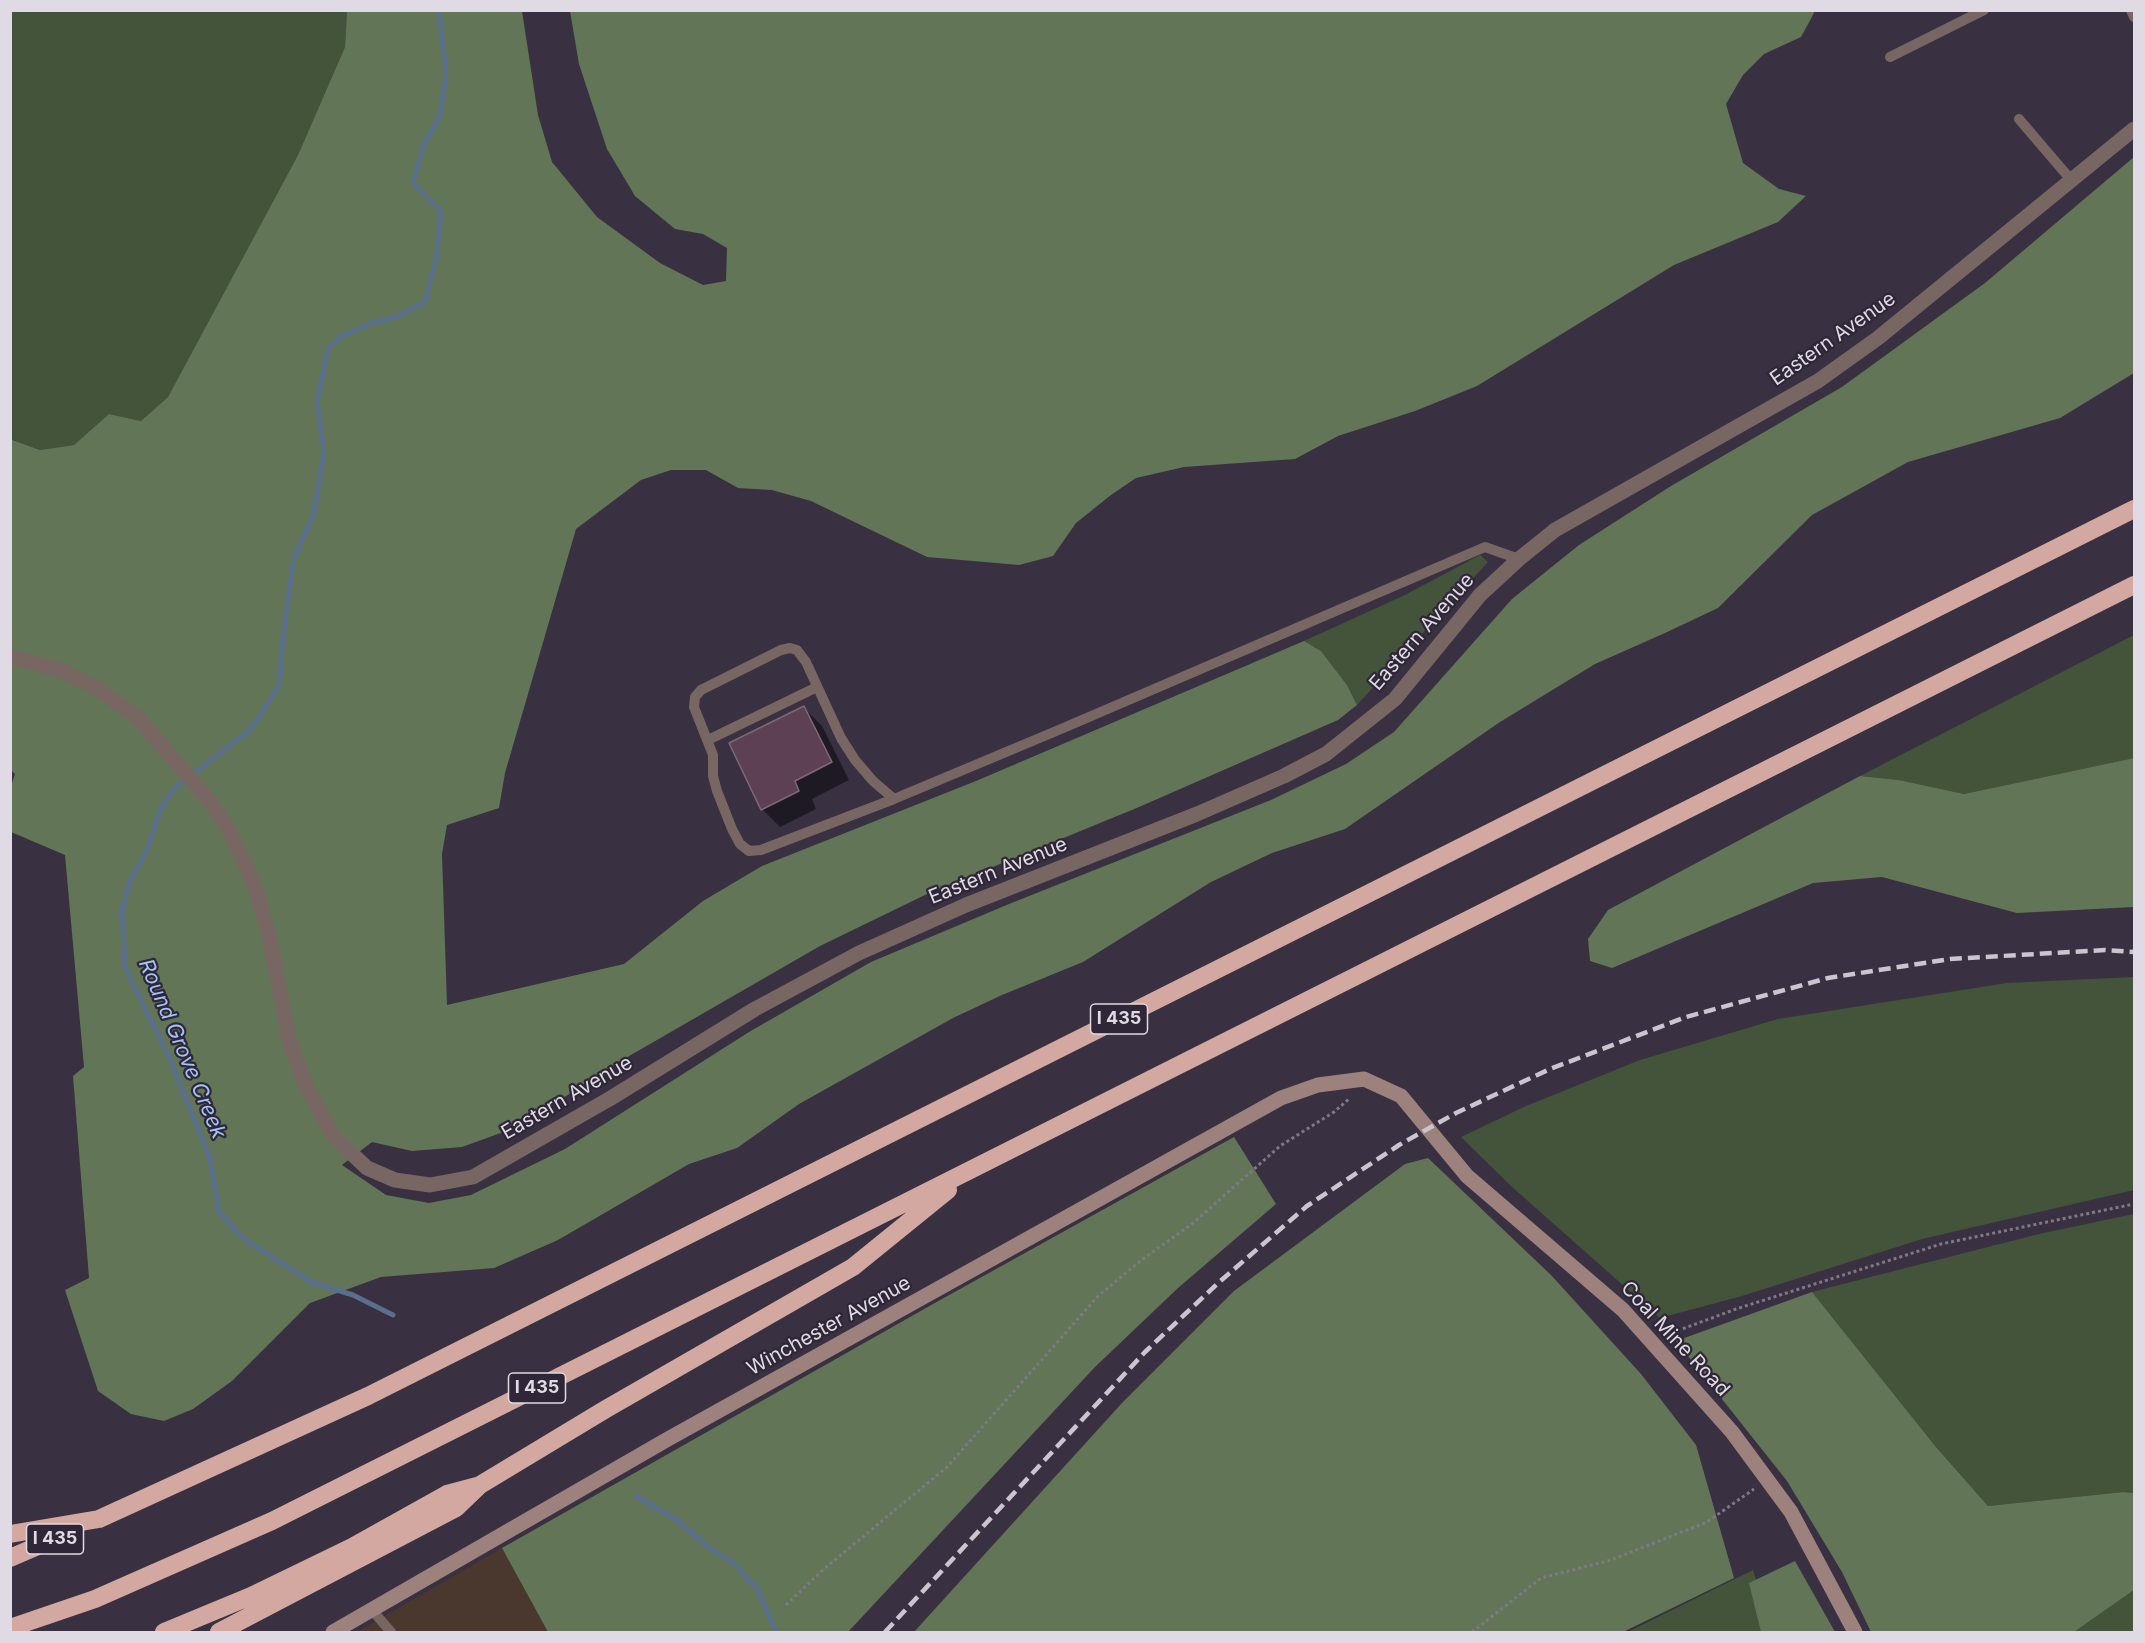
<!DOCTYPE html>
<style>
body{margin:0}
#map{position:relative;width:2145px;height:1643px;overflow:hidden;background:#393142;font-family:Inter,sans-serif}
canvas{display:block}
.frame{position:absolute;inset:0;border:12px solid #dfdae4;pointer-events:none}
</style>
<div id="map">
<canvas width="2145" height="1643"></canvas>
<div class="frame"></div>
</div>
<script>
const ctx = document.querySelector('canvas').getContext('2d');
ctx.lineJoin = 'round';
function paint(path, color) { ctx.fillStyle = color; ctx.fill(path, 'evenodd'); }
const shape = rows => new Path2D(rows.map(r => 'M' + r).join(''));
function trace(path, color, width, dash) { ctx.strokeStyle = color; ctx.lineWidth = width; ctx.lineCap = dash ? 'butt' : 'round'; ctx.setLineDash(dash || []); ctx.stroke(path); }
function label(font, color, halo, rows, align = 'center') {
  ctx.font = font + ' Inter,sans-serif'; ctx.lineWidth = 4.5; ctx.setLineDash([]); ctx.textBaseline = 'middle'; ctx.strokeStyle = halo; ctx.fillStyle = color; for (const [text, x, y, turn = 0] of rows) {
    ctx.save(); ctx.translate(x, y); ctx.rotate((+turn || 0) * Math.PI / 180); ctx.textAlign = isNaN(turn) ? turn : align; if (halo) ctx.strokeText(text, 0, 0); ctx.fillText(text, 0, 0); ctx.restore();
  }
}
const industrial = shape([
 [502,1548,548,1632,357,1632]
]);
const green = shape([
 [10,11,347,11,345,47,298,155,168,397,141,421,109,414,74,445,40,450,11,439],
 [1480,555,1488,562,1357,705,1347,685,1321,651,1304,641,1405,595],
 [2134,635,2134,758,1964,794,1899,780,1860,776],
 [2134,977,2134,1190,1922,1239,1742,1296,1660,1318,1511,1186,1461,1137,1526,1106,1640,1060,1778,1019,2007,983],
 [2134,1214,2134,1493,2123,1492,1988,1506,1936,1447,1812,1292,2039,1234],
 [1753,1570,1772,1632,1628,1632],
 [2134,1590,2134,1632,2074,1632]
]);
const forest = shape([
 [347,11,522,11,538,115,552,162,597,217,660,263,703,285,726,281,727,248,703,234,675,229,635,196,607,149,579,64,570,11,1813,11,1814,13,1801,37,1764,54,1743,75,1726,104,1743,163,1779,189,1806,196,1778,222,1674,265,1477,386,1415,411,1338,436,1295,459,1184,467,1136,478,1111,495,1076,523,1053,556,1019,565,927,557,811,501,772,490,738,488,706,470,671,470,641,480,576,529,505,773,499,808,447,825,442,854,447,1005,624,964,703,901,762,866,976,781,1304,641,1321,651,1347,685,1357,705,1338,720,1139,807,927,894,820,946,617,1063,520,1126,462,1147,412,1151,372,1142,342,1165,386,1195,429,1203,471,1195,565,1149,749,1032,871,962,1009,904,1271,800,1346,764,1394,732,1512,599,1579,545,1671,486,1842,387,1985,283,2134,157,2134,373,2060,418,1908,462,1812,515,1718,608,1665,633,1595,664,1500,722,1345,829,1272,853,1211,882,1083,962,1002,995,953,1018,799,1104,737,1148,689,1164,558,1240,494,1268,381,1277,310,1303,232,1381,193,1409,164,1421,131,1414,98,1391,65,1290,89,1278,73,1076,84,1067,65,855,11,832,11,786,15,774,10,769,10,439,40,450,74,445,109,414,141,421,168,397,298,155,345,47],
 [2134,758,2134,907,2017,913,1882,877,1813,883,1612,968,1590,961,1588,939,1608,910,1860,776,1899,780,1964,794],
 [1234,1137,1276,1204,1178,1288,1095,1367,848,1632,548,1632,502,1548,933,1304],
 [1428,1158,1551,1275,1641,1374,1696,1445,1734,1578,1623,1632,914,1632,1122,1403,1234,1291,1405,1164],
 [1812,1292,1936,1447,1988,1506,2123,1492,2134,1493,2134,1590,2074,1632,1871,1632,1842,1572,1787,1481,1676,1341],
 [1795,1561,1835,1632,1761,1632,1749,1583]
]);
const shadow = shape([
 [804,708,822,726,849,780,812,799,816,809,780,827,762,809]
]);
const stream = shape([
 [393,1315,353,1295,311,1282,244,1239,219,1212,210,1158,170,1059,125,968,122,911,130,881,147,850,161,808,174,789,251,729,279,686,284,627,294,558,313,516,324,453,317,402,328,349,342,336,370,324,398,316,425,302,436,259,441,211,413,183,423,147,440,115,446,75,439,10],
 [636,1496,677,1520,707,1546,731,1561,757,1588,776,1632]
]);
const building = shape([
 [804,706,832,762,795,781,799,791,761,810,729,743,804,706]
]);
const path = shape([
 [1666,1335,1736,1309,1941,1244,2134,1204],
 [786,1605,824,1569,947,1467,1098,1296,1144,1258,1192,1224,1280,1146,1334,1112,1350,1098],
 [1472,1632,1541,1578,1611,1560,1707,1522,1754,1489]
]);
const lane = shape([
 [2131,10,2134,17],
 [1890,57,1984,10],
 [2019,119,2072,181],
 [708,740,817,687],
 [894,799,873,781,855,760,841,738,806,662,797,650,790,648,781,650,701,690,695,697,694,707,713,755,713,776,717,791,732,829,740,844,749,851,761,850,894,799,1061,729,1485,547,1519,559],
 [372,1610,391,1632]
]);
const street = shape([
 [10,656,63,671,98,689,137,717,209,800,230,832,254,884,269,934,289,1040,306,1085,333,1136,367,1168,395,1180,430,1185,473,1177,611,1098,755,1009,859,953,966,905,1197,814,1284,776,1326,754,1395,699,1480,595,1519,559,1555,530,1818,381,1878,338,2134,129]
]);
const secondary = shape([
 [333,1632,668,1439,1281,1098,1318,1085,1364,1079,1401,1096,1467,1176,1623,1310,1732,1432,1791,1512,1855,1632]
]);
const highway = shape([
 [10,1534,99,1519,368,1396,2134,509],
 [10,1558,75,1530],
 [10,1628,95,1599,272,1521,2134,585],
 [164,1632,251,1596,352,1547,447,1494,477,1486],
 [219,1632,456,1508,480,1485,606,1409,853,1267,948,1190]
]);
const rail = shape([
 [885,1632,1145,1352,1217,1284,1307,1206,1399,1145,1456,1113,1550,1069,1686,1017,1828,978,1950,959,2105,950,2134,952]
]);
const shields = [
 [1119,1019,57],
 [537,1388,57],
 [55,1539,57]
];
const shieldNames = [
 ["I 435",1119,1019],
 ["I 435",537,1388],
 ["I 435",55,1539]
];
const streetNames = [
 ["Eastern Avenue",1833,339,-35],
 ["Eastern Avenue",1422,632,-49],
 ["Eastern Avenue",998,871,-22],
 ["Eastern Avenue",567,1098,-30],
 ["Winchester Avenue",829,1326,-29],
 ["Coal Mine Road",1675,1339,47]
];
const waterNames = [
 ["Round Grove Creek",182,1049,67]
];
paint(industrial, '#4a382f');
paint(green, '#44543b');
paint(forest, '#627657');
paint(shadow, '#0007');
trace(stream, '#5a6f8c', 5);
paint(building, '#5e4055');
trace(building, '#7c6976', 1.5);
trace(path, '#7f7886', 3, [3, 3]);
trace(lane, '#786663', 10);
trace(street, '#786663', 15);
trace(secondary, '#9d817c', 15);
trace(highway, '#d3a8a1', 18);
trace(rail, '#cbc5d0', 4.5, [12, 6]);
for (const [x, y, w] of shields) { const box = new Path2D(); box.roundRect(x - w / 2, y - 15, w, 30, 4.5); ctx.fillStyle = '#2f2737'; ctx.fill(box); trace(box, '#dfdae4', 1.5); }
label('bold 18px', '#dfdae4', null, shieldNames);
label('20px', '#dfdae4', '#2f2737', streetNames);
label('italic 21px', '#a1c5f9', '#2f2737', waterNames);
</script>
